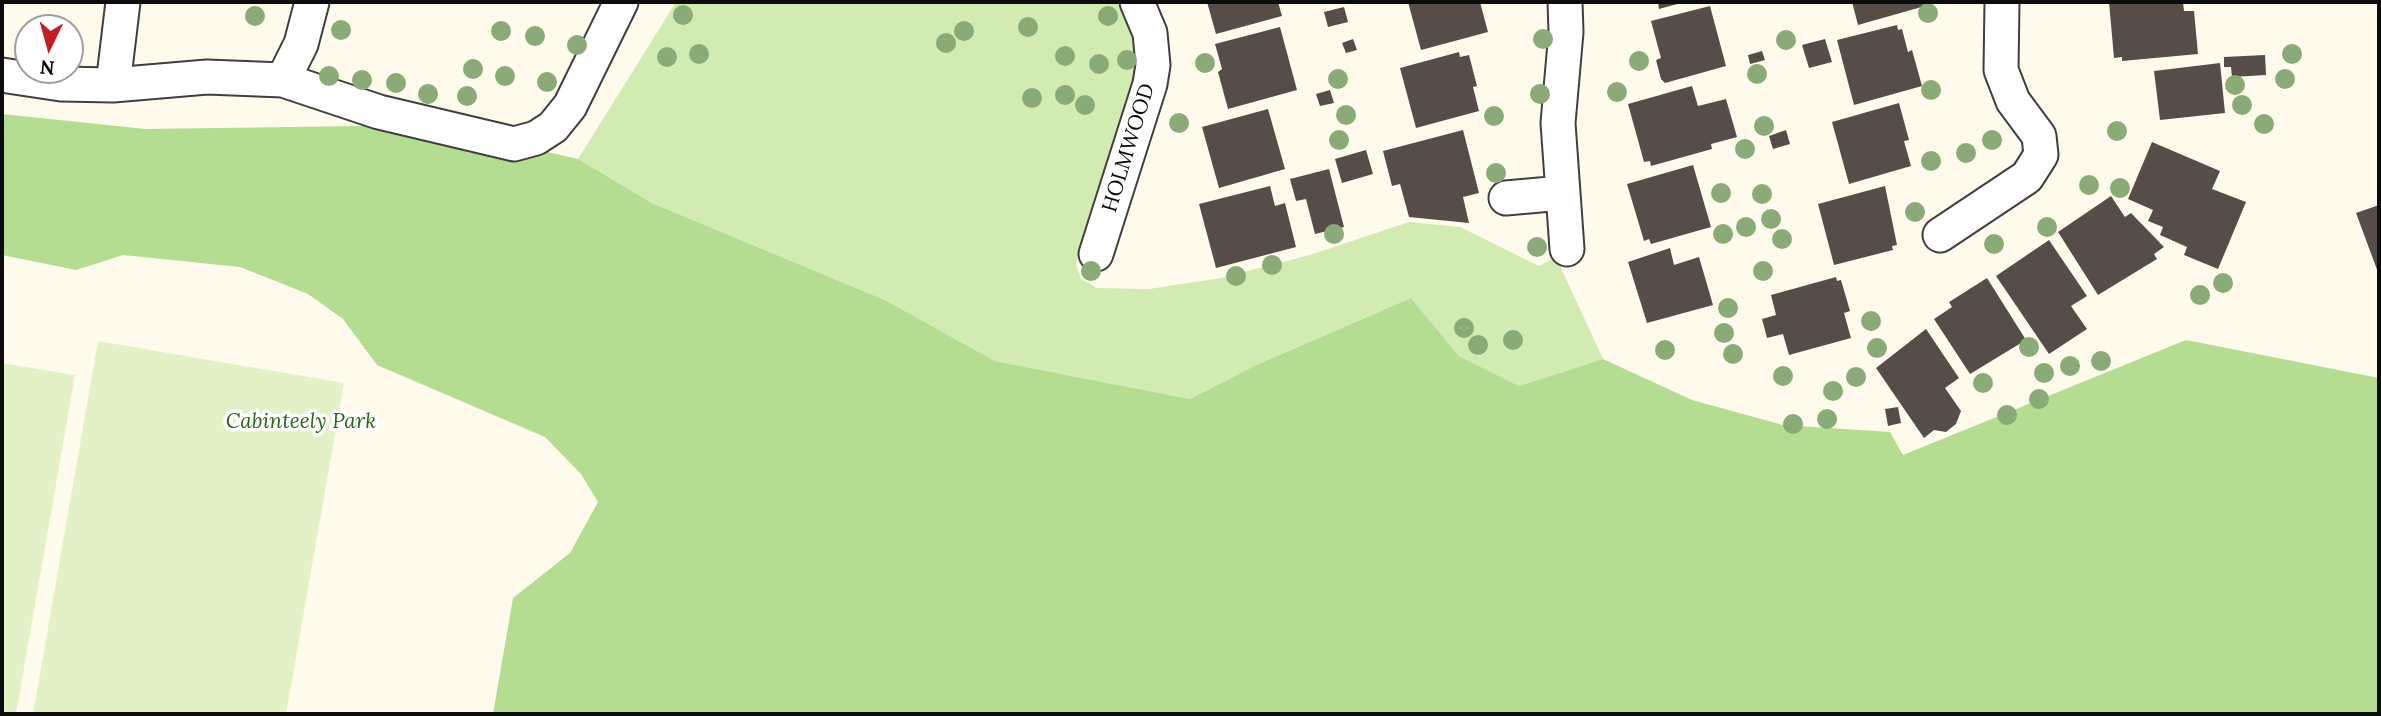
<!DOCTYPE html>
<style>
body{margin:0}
#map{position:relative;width:2381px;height:716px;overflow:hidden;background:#fffbec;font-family:Lora,serif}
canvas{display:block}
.frame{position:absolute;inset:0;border:4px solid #0c0c0c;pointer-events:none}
.north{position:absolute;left:14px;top:14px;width:70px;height:70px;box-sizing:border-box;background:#fff;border:2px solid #9e9e9e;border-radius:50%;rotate:185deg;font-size:19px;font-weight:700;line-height:28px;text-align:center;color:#0c0c0c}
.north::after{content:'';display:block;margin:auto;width:24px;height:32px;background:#c31d26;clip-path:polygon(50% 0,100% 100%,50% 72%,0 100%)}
</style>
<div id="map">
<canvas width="2381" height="716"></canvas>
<div class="frame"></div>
<div class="north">N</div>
</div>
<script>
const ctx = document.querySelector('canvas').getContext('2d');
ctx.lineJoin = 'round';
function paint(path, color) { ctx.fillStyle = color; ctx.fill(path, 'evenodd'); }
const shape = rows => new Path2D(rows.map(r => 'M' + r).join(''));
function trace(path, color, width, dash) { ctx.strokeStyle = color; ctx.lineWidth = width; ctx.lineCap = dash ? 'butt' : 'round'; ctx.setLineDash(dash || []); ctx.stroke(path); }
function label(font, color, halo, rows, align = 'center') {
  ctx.font = font + ' Lora,serif'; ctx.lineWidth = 7; ctx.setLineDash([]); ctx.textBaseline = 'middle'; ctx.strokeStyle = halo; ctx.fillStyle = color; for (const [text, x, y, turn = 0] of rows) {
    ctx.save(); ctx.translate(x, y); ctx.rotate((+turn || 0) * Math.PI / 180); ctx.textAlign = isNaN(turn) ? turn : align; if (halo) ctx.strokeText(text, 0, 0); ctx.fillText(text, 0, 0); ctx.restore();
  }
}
const green = shape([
 [676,2,1117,2,1134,39,1137,76,1078,254,1076,264,1081,279,1097,288,1149,289,1221,278,1310,255,1409,222,1460,227,1539,266,1556,257,1603,359,1519,386,1459,356,1411,298,1254,366,1190,399,995,361,885,300,652,203,578,159]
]);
const forest = shape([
 [2,114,146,129,430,125,578,159,652,203,885,300,995,361,1190,399,1254,366,1411,298,1459,356,1519,386,1603,359,1692,400,1783,425,1890,432,1903,455,2186,340,2379,378,2379,714,493,714,513,598,570,553,598,502,581,474,545,437,377,365,343,319,308,294,240,267,123,255,76,270,2,255]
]);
const pitch = shape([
 [98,341,344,383,286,714,33,714],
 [2,363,75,375,16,714,2,714]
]);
const building = shape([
 [1207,2,1278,2,1282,16,1216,34],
 [1408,2,1480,2,1488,32,1421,50],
 [1658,2,1681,2,1681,3,1659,9],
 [1852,2,1924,2,1925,6,1858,25],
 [2109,2,2183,2,2184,11,2194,11,2198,54,2122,61,2122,57,2114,58],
 [1710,6,1726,66,1665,83,1661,79,1656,60,1661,58,1651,21],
 [1344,7,1348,22,1328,27,1324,12],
 [1897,25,1898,30,1902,29,1908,52,1912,50,1922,86,1854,105,1837,40],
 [1280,27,1297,90,1228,109,1218,72,1222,69,1215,44],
 [1353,39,1357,50,1346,53,1342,43],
 [1825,39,1832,62,1809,68,1802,45],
 [1762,51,1765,60,1750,64,1748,55],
 [1459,52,1460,57,1469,55,1477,86,1473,87,1479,111,1416,128,1400,68],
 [2265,55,2266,75,2232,77,2231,67,2224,67,2224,57],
 [2220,63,2225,113,2160,120,2154,71],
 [1692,86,1698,106,1726,99,1737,137,1711,144,1712,149,1651,166,1650,161,1644,162,1628,104],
 [1330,90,1334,103,1320,106,1316,94],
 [1899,103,1909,140,1904,141,1911,166,1849,184,1832,122],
 [1268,109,1285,169,1219,188,1202,127],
 [1463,130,1479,193,1463,197,1469,223,1409,217,1400,184,1392,186,1383,151],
 [1786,130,1790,144,1773,149,1769,136],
 [2152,142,2220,171,2212,189,2246,202,2218,269,2184,255,2187,247,2160,235,2163,227,2148,221,2153,210,2128,199],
 [1366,150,1373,174,1342,183,1335,159],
 [1693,165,1711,227,1651,244,1649,239,1644,241,1627,184],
 [1329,169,1344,227,1315,234,1306,199,1296,201,1290,179],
 [1270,186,1275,206,1285,203,1296,247,1216,268,1199,204],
 [1885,186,1897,245,1892,246,1893,250,1834,265,1818,204],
 [2111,196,2125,217,2131,213,2164,247,2154,254,2157,259,2098,295,2058,232],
 [2379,205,2379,275,2356,213],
 [2049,240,2087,296,2071,306,2087,329,2049,354,1996,276],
 [1670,248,1674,265,1699,257,1713,305,1647,323,1628,262],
 [1836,277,1837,281,1841,280,1850,311,1844,313,1851,338,1789,355,1783,334,1767,338,1762,319,1776,315,1771,295],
 [1987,278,2026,340,1970,374,1934,319,1952,307,1949,302],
 [1926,329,1959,378,1945,388,1961,411,1956,424,1946,432,1934,430,1924,438,1876,368],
 [1898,407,1901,423,1888,426,1885,409]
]);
const minor = shape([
 [1565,2,1566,32,1558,123,1567,249],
 [2,75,61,84,113,85,207,77,283,80,379,112,514,144,536,138,553,127,570,106,621,2],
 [283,80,301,44,312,2],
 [113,85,123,2],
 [1506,198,1562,193],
 [1940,235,2027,177,2041,155,2039,136,2013,101,2001,70,2002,2],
 [1096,254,1150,84,1153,65,1150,33,1137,2]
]);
const trees = [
 [1928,13],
 [683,15],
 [255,16],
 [1108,16],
 [1028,27],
 [341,30],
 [501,31],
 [964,31],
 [535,36],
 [1543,39],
 [1786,40],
 [946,43],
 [577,45],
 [699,54],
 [2292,54],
 [1065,56],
 [667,57],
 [1127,60],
 [1639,61],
 [1205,63],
 [1099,64],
 [473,69],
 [1757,74],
 [329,76],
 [505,76],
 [1338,79],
 [2285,79],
 [362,80],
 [547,82],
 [396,83],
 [2235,85],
 [1931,90],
 [1617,92],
 [428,94],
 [1540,94],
 [1065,95],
 [467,96],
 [1032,98],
 [1085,105],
 [2242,105],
 [1346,115],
 [1494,116],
 [1179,123],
 [2264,124],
 [1764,126],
 [2117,131],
 [1339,140],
 [1992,140],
 [1745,149],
 [1966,153],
 [1931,161],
 [1496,173],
 [2089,185],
 [2120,188],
 [1721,193],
 [1762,194],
 [1915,212],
 [1771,219],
 [1746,227],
 [2047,227],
 [1334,234],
 [1723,234],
 [1782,239],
 [1994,244],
 [1537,247],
 [1272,265],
 [1091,271],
 [1763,271],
 [1236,276],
 [2223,283],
 [2200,295],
 [1728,308],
 [1871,321],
 [1464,328],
 [1724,333],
 [1513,340],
 [1478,345],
 [2029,347],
 [1877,348],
 [1665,350],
 [1733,354],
 [2101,361],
 [2070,366],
 [2044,373],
 [1783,376],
 [1856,377],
 [1983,383],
 [1833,391],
 [2039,399],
 [2007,415],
 [1827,419],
 [1793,424]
];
const streetNames = [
 ["HOLMWOOD",1129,148,-73]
];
const parkNames = [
 ["Cabinteely Park",301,422]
];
paint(green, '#d1ebb3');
paint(forest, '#b4dd92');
paint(pitch, '#e3f2c6');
paint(building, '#564d48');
trace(minor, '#3f3f3f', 37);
trace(minor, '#fff', 33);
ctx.fillStyle = '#8aaa78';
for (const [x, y] of trees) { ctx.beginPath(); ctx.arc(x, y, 10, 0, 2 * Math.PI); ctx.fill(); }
label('21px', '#0c0c0c', '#fff', streetNames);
label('italic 21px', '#2a6719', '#fff', parkNames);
</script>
